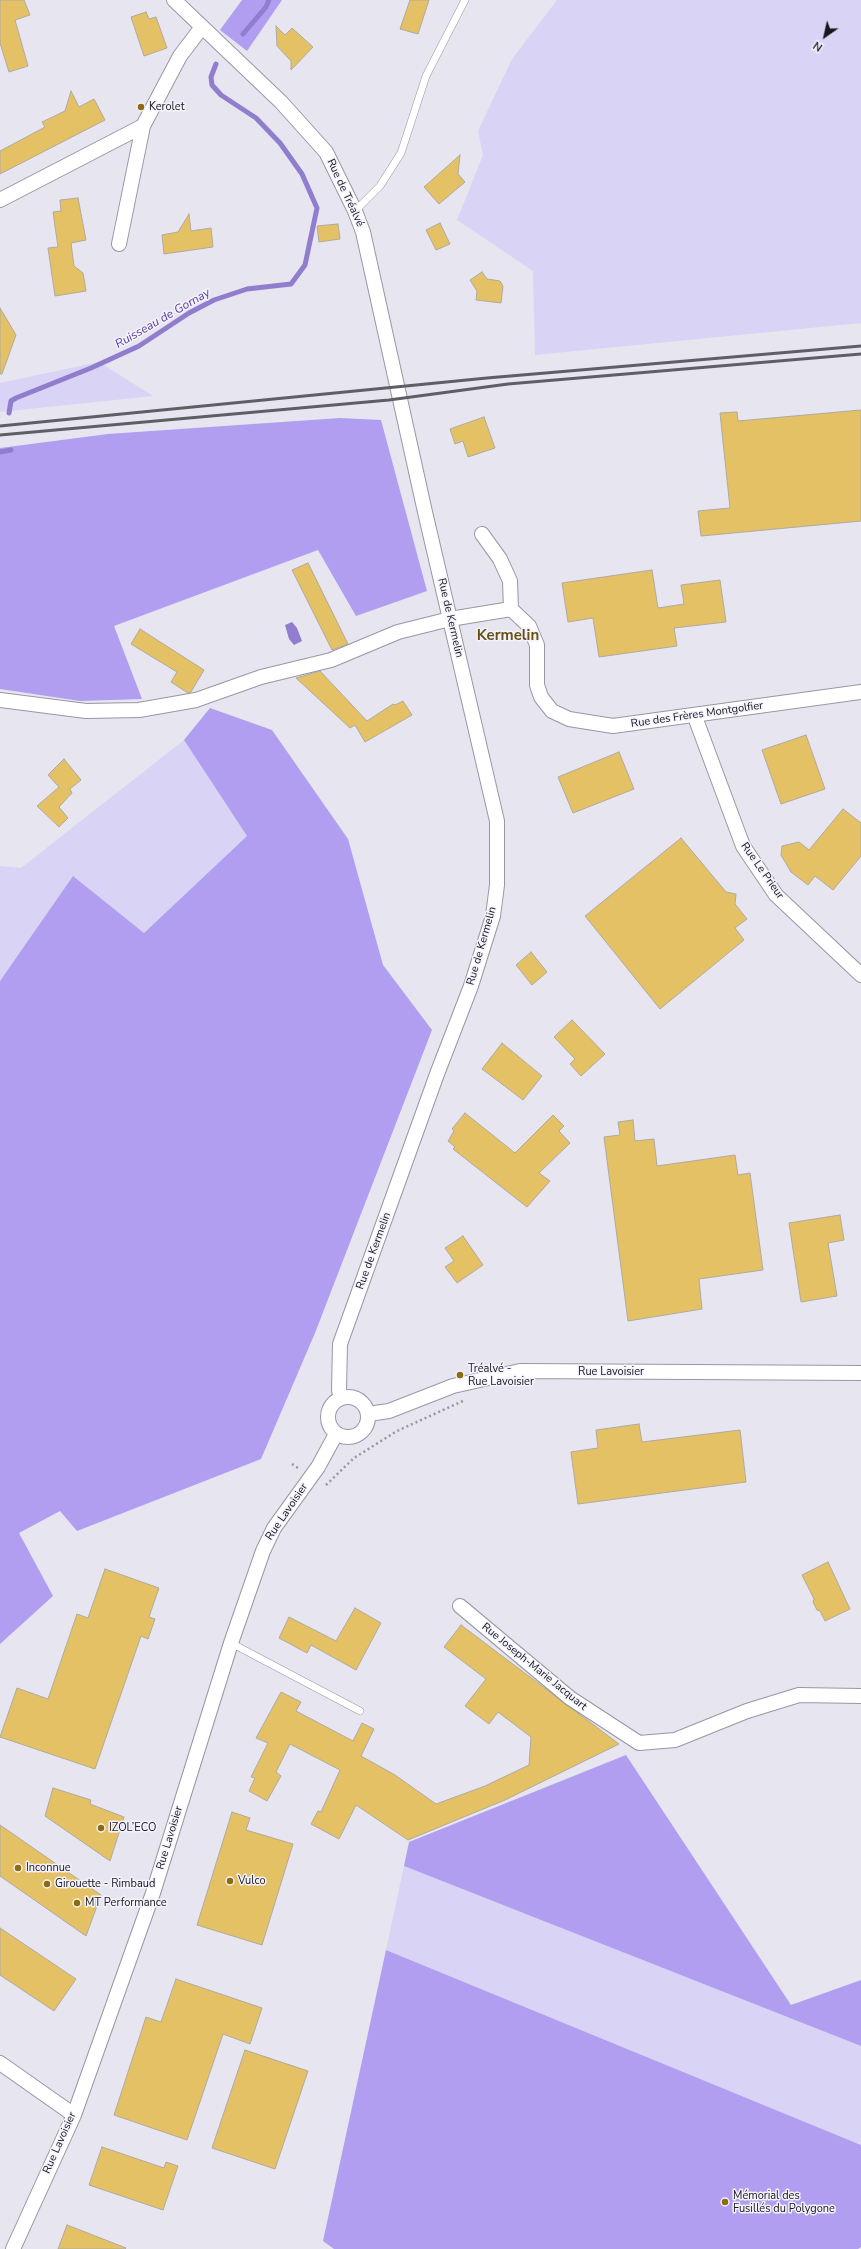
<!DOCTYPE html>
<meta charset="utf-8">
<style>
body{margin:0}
#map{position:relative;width:861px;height:2249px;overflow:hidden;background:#e7e5f0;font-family:"Nunito Sans",sans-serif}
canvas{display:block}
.north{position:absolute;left:805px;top:16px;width:40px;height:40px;-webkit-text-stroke:3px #f4f2fd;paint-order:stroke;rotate:214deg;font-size:11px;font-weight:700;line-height:16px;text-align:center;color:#18171b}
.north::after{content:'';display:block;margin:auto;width:14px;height:18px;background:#18171b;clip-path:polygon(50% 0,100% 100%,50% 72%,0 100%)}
</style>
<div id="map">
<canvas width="861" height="2249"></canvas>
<div class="north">N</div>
</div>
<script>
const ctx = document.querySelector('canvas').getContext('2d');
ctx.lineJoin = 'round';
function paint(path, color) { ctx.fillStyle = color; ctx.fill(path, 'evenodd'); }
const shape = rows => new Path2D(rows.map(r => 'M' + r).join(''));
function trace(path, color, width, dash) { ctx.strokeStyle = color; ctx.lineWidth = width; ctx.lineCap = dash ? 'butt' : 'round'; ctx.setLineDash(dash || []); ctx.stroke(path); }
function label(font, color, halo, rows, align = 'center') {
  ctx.font = font + ' "Nunito Sans",sans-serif'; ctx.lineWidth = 3; ctx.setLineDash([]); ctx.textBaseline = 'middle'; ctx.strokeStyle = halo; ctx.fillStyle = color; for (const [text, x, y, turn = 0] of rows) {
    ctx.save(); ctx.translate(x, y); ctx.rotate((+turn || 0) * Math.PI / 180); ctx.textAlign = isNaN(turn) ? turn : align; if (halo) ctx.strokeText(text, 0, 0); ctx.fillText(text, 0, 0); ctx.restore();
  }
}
const green = shape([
 [557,0,861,0,861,323,535,355,533,271,457,220,483,155,478,131,512,59],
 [99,362,153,396,0,412,0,383],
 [184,740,247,836,144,933,73,876,0,981,0,866,21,868],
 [404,1866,861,2046,861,2145,386,1950]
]);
const forest = shape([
 [242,0,282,0,247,51,220,30],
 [340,418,381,420,427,591,356,616,318,550,114,626,142,699,80,701,0,689,0,448,108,434],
 [210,708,272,730,348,839,383,965,432,1030,315,1333,261,1459,77,1531,60,1511,19,1533,53,1596,0,1644,0,981,73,876,144,933,247,836,184,740],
 [626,1755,791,2005,861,1980,861,2046,404,1866,409,1842],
 [386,1950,861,2145,861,2247,858,2249,334,2249,323,2241]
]);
const water = shape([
 [292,622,297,628,302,641,294,645,289,639,285,625]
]);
const stream = shape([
 [243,34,266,7,269,0],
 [9,413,11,401,16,398,91,368,139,346,189,313,214,300,247,289,291,284,305,265,317,208,302,174,280,143,256,118,221,95,212,85,211,77,216,64],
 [0,452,11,450]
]);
const building = shape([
 [0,0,24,0,30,15,15,20,28,66,9,72,0,43,0,0],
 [410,0,429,0,418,34,400,29,410,0],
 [146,12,149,19,156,17,167,48,144,56,131,17,146,12],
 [276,26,285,35,292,28,313,47,291,70,291,61,277,46,276,26],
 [71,91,79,107,94,99,105,120,0,174,0,151,45,127,42,122,65,111,71,91],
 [460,155,458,174,465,182,439,204,424,187,460,155],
 [78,198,86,240,71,243,74,266,83,273,86,291,55,296,48,248,58,247,53,212,61,211,60,200,78,198],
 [189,214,191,231,211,228,213,247,164,254,162,235,178,232,189,214],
 [440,223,450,244,436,250,426,230,440,223],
 [338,224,340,239,319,242,317,226,338,224],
 [482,272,487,279,500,281,503,286,501,303,476,300,477,291,470,280,482,272],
 [0,308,16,335,2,374,0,374,0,308],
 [861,410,861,521,701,536,698,511,730,508,720,413,737,412,738,421,861,410],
 [484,417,495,448,468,457,463,441,455,444,450,429,484,417],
 [308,563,348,644,332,650,292,570,308,563],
 [652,570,658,608,684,604,681,585,720,580,726,622,674,628,677,646,599,657,593,618,568,622,562,583,652,570],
 [140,629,204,670,191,692,188,693,171,682,177,672,131,644,140,629],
 [320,671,367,721,393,704,395,705,403,701,412,715,365,742,355,725,350,728,296,678,320,671],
 [806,735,825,789,781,804,762,750,806,735],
 [619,752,634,789,573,813,558,777,619,752],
 [64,759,81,780,70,789,72,793,59,807,68,818,59,827,37,806,59,787,48,775,64,759],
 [843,809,861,823,861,856,833,890,815,876,808,885,791,872,781,855,782,846,799,842,809,850,843,809],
 [681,838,726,892,736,894,735,904,747,919,735,928,744,940,660,1009,585,916,681,838],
 [531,952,547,972,532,985,516,965,531,952],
 [572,1020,605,1054,581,1076,570,1064,575,1059,554,1037,572,1020],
 [502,1043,542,1076,523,1100,482,1069,502,1043],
 [465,1113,515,1153,553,1115,564,1126,559,1131,570,1143,539,1173,550,1181,527,1207,453,1149,455,1147,448,1141,454,1131,452,1129,465,1113],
 [633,1120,635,1141,654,1139,657,1166,735,1155,738,1175,750,1173,763,1270,699,1279,702,1309,628,1321,604,1137,620,1135,618,1122,633,1120],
 [840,1215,844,1240,828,1243,837,1296,801,1302,789,1223,840,1215],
 [463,1236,483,1265,457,1283,445,1267,454,1261,445,1248,463,1236],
 [639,1424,642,1442,740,1430,746,1482,578,1504,571,1452,598,1448,596,1430,639,1424],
 [828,1562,850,1609,825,1621,820,1611,817,1610,813,1602,814,1599,802,1575,828,1562],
 [105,1569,159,1588,149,1617,155,1619,148,1639,141,1636,95,1769,0,1737,17,1688,48,1699,77,1614,88,1618,105,1569],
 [355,1608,381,1623,356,1670,311,1645,307,1653,279,1638,289,1617,336,1641,355,1608],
 [461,1625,619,1744,505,1800,408,1840,356,1805,339,1839,311,1824,318,1811,321,1812,340,1770,290,1744,276,1772,281,1776,267,1801,249,1791,255,1778,251,1777,268,1743,256,1738,281,1692,301,1702,296,1711,353,1741,362,1723,374,1729,361,1756,395,1775,436,1804,485,1786,529,1765,531,1737,498,1712,489,1724,465,1706,486,1679,444,1647,461,1625],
 [53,1788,91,1800,90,1804,124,1817,110,1861,45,1816,53,1788],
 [232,1812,250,1818,246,1830,293,1844,262,1945,197,1925,232,1812],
 [0,1825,101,1895,86,1936,0,1876,0,1825],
 [0,1928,76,1979,54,2011,0,1975,0,1928],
 [176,1979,262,2008,250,2044,223,2034,187,2140,114,2115,146,2017,161,2022,176,1979],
 [245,2050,308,2071,275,2169,212,2148,245,2050],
 [102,2147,164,2168,166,2162,178,2166,163,2210,89,2185,102,2147],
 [67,2225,126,2248,125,2249,58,2249,67,2225]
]);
const path = shape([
 [292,1464,298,1468],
 [326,1485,354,1458,397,1431,465,1400]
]);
const lane = shape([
 [355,211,380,186,401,153,426,76,465,0],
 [231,1643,360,1711]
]);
const street = shape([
 [174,0,281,102,326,152,355,211,363,232,425,512,497,821,497,885,493,916,471,986,437,1074,340,1344,339,1390,341,1398],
 [0,200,143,126],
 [119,244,143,126,180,56,202,27],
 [482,534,500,559,510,581,511,609],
 [0,700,86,711,139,710,196,700,261,677,331,660,398,632,450,619,511,609,529,626,537,645,537,685,541,697,552,711,569,719,613,726,861,692],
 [695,717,743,846,776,895,861,975],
 '328 1417a20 20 0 1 1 40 0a20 20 0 1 1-40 0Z',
 [368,1414,389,1411,453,1386,520,1371,861,1373],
 [460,1606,570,1698,639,1743,675,1740,747,1711,799,1695,861,1696],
 [0,2063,74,2115],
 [13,2249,74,2115,153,1893,231,1643,263,1551,274,1528,318,1467,336,1434]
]);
const rail = shape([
 [0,426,487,378,861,346],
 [0,435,389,400,508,384,861,354]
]);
const markers = [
 [141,107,4,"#8b6d0e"],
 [460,1375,4,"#8b6d0e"],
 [101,1828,4,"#8b6d0e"],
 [18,1868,4,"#8b6d0e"],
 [230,1881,4,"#8b6d0e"],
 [47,1884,4,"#8b6d0e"],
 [77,1903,4,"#8b6d0e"],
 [725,2202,4,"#8b6d0e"]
];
const poiNames = [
 ["Kerolet",149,107],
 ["Tréalvé -",468,1369],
 ["Rue Lavoisier",468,1382],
 ["IZOL’ECO",109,1828],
 ["Inconnue",26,1868],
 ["Vulco",238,1881],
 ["Girouette - Rimbaud",55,1884],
 ["MT Performance",85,1903],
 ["Mémorial des",733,2196],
 ["Fusillés du Polygone",733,2209]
];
const streetNames = [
 ["Rue de Tréalvé",345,193,65],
 ["Rue de Kermelin",450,618,77],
 ["Rue des Frères Montgolfier",697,715,-8],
 ["Rue Le Prieur",762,871,55],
 ["Rue de Kermelin",482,946,-74],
 ["Rue de Kermelin",374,1251,-70],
 ["Rue Lavoisier",611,1372],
 ["Rue Lavoisier",287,1512,-56],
 ["Rue Joseph-Marie Jacquart",534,1667,39],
 ["Rue Lavoisier",170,1838,-73],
 ["Rue Lavoisier",60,2143,-66]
];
const waterNames = [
 ["Ruisseau de Gornay",163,319,-30]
];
const districtNames = [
 ["Kermelin",508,636]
];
paint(green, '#d9d3f5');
paint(forest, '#b19ef0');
paint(water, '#917dcd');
trace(stream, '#917dcd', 5);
paint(building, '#e5c165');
trace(building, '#aeaa9f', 1);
trace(lane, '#9997a2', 8);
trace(street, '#9997a2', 16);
trace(path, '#98969f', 2.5, [2, 3]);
trace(lane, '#fff', 7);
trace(street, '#fff', 14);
trace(rail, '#5f5e64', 3);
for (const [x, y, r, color] of markers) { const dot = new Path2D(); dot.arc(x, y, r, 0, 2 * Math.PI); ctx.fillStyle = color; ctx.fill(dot); trace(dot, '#f4f2fd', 1.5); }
label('11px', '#18171b', '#f4f2fd', poiNames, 'left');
label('11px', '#18171b', '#f4f2fd', streetNames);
label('italic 12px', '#593b99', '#f4f2fd', waterNames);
label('bold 15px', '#655014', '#f4f2fd', districtNames);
</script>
